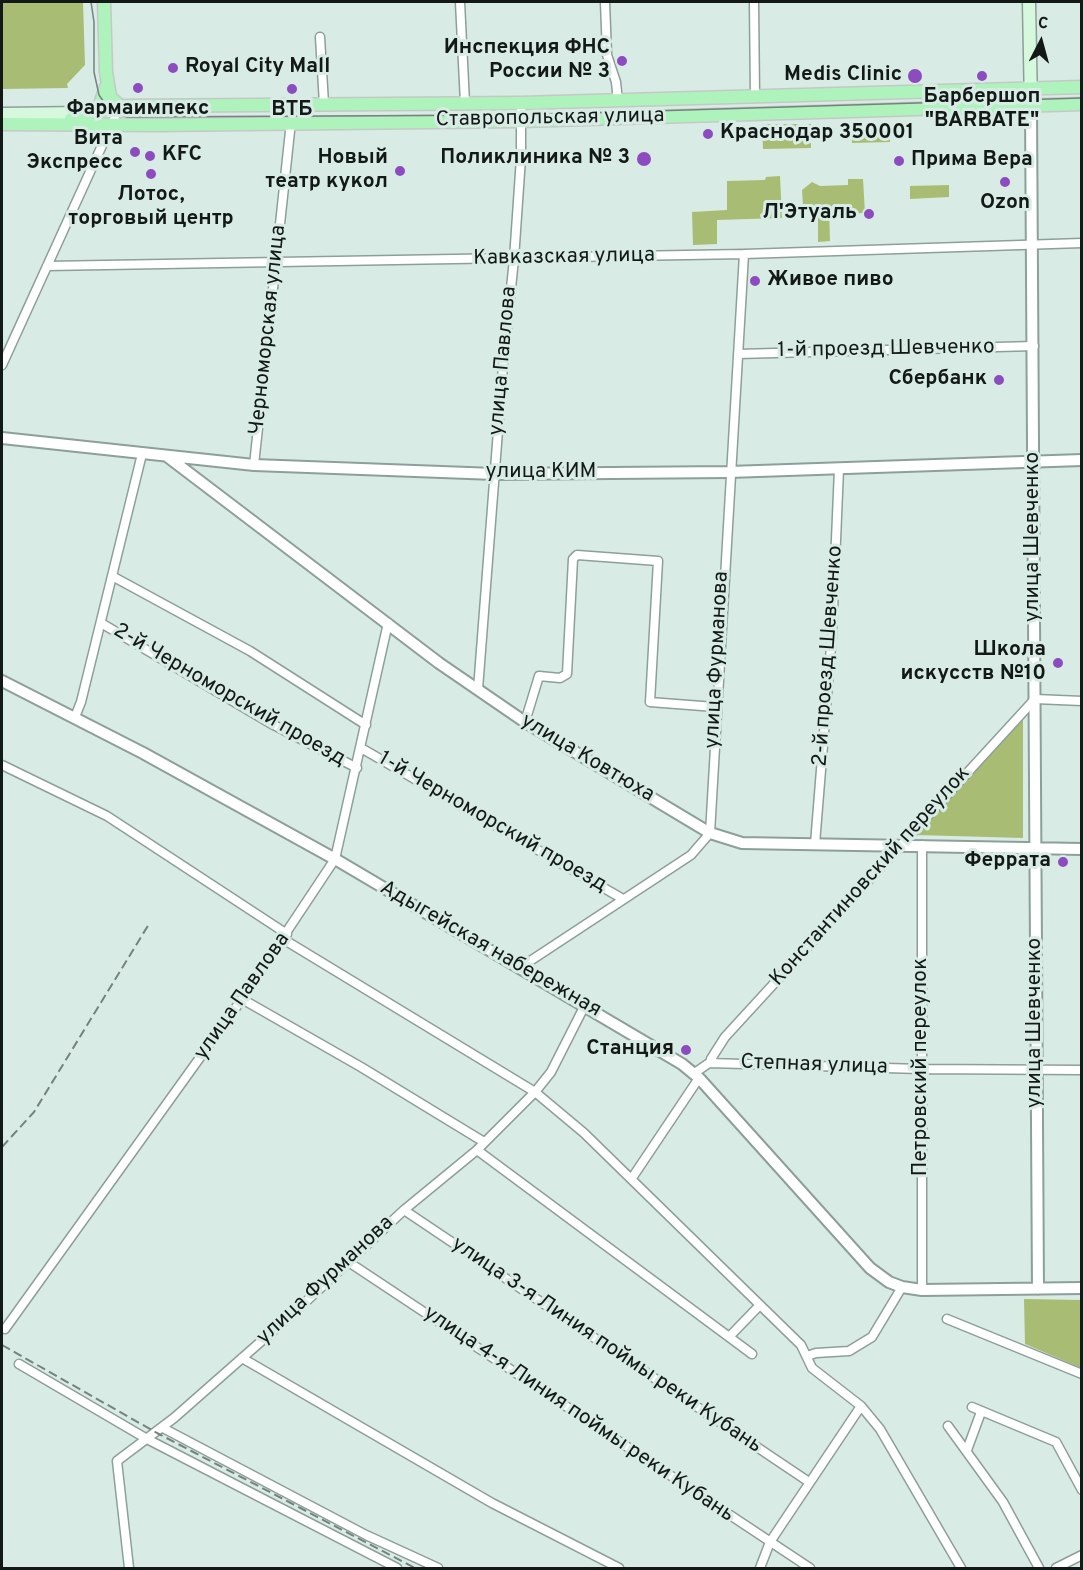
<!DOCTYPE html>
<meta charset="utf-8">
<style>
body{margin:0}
#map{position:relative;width:1083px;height:1570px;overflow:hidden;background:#d8ebe5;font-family:Overpass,sans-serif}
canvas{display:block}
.frame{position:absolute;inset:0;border:3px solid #131917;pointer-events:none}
.north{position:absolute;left:1011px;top:12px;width:60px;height:60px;-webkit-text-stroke:4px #d8ebe5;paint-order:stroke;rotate:6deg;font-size:16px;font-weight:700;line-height:24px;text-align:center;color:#131917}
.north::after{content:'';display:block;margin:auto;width:21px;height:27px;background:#131917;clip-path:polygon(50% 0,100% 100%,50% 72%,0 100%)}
</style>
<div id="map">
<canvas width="1083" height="1570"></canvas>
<div class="frame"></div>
<div class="north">С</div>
</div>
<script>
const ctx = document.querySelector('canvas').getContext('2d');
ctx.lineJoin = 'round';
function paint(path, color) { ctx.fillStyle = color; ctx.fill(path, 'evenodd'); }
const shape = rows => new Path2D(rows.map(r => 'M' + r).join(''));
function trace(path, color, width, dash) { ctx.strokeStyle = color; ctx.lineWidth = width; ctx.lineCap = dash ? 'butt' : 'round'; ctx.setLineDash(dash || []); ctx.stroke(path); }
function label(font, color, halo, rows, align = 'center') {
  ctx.font = font + ' Overpass,sans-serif'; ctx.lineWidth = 6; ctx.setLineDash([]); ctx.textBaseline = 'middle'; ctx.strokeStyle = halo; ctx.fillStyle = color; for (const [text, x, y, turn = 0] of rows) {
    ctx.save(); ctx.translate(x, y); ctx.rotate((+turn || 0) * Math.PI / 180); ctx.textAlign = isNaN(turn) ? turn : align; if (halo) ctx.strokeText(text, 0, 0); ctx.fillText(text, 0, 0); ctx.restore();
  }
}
const green = shape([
 [2,2,83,2,85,65,67,84,68,88,2,89],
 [762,124,811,124,811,130,803,130,803,142,811,143,811,148,763,149],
 [890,126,890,142,852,143,852,127],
 [780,176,782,218,717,220,717,244,693,245,692,212,727,210,727,181,765,180,766,177],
 [848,179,863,179,865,213,831,214,829,207,830,241,818,242,818,216,810,211,813,207,803,206,802,190,812,182,820,186,848,185],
 [949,185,949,197,910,199,910,186],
 [1023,719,1023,838,916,835,952,796],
 [1024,1299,1081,1300,1081,1368,1025,1344]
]);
const minor = shape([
 [460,2,465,103],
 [605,2,607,55,616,82,618,101],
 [754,2,755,97],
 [320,37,324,104],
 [47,266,744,254,1082,243],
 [738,354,1034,346],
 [2,365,120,106],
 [254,465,291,122],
 [112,576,250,651,366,725],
 [101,623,270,723,357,768],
 [478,689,503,366,514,259,521,158,521,103],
 [75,717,81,702,142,454],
 [525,722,539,676,560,678,567,674,573,559,577,555,658,561,650,702,715,707],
 [361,748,623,899],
 [2,765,107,816,287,934],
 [815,844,832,634,839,469],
 [922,845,922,1290],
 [283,939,535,1092,584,1133,801,1345,812,1368,861,1406,880,1429,961,1568],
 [521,967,691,855,710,833,744,254],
 [242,999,361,1067,484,1142],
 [711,1059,725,1037,1035,699,1082,701],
 [693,1074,709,1063,921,1069,1082,1070],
 [477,1150,752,1354],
 [632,1178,699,1078],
 [404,1210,809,1482],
 [347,1261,810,1568],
 [947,1319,1082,1374],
 [5,1329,242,999,335,859,388,623],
 [729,1337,759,1306],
 [807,1356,816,1353,849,1351,872,1337,902,1287],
 [242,1358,492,1503,619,1568],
 [19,1364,147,1439,397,1568],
 [972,1407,1056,1442,1082,1490],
 [948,1426,1003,1502,1039,1568],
 [163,1428,366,1535,438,1568],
 [967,1450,981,1412],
 [129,1568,117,1461,174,1418,299,1308,404,1210,477,1150,535,1092,551,1072,585,1005],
 [760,1568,770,1542,861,1406],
 [1056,1568,1082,1555]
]);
const tertiary = shape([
 [1031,106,1038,1289],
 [2,438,254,465,495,474,729,472,1082,460],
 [168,457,439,663,525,722,710,833,742,843,1082,849],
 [2,681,143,753,335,859,682,1064,699,1078,870,1268,889,1282,902,1287,922,1290,1082,1288]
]);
const secondary = shape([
 [1029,2,1031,106],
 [2,114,82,113,120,106]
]);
const primary = shape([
 [104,2,106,72,110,97,120,106,521,103,1082,87],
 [71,119,98,110,106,87],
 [2,124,155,125,521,121,1082,104]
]);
const tram = shape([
 [91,2,94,22,94,72,99,95,110,111,127,117,521,115,1082,98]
]);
const rail = shape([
 [2,1147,34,1112,149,924],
 [2,1345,157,1433,415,1568]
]);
const markers = [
 [622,61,6,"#8d4bc0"],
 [173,68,6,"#8d4bc0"],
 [915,76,8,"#8d4bc0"],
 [982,76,6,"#8d4bc0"],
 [138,88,6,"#8d4bc0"],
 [292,89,6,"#8d4bc0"],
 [708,134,6,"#8d4bc0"],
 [135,152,6,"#8d4bc0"],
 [150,156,6,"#8d4bc0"],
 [644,159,8,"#8d4bc0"],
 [899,161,6,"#8d4bc0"],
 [400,171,6,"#8d4bc0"],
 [151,174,6,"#8d4bc0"],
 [1005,182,6,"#8d4bc0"],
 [869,214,6,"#8d4bc0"],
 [755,281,6,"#8d4bc0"],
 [999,380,6,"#8d4bc0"],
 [1058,663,6,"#8d4bc0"],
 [1063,862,6,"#8d4bc0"],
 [686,1050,6,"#8d4bc0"]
];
const poiNames = [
 ["Инспекция ФНС",610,49],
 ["России № 3",610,73],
 ["Royal City Mall",185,68,"left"],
 ["Medis Clinic",902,76],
 ["Барбершоп",982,98,"center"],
 ["\"BARBATE\"",982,122,"center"],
 ["Фармаимпекс",138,110,"center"],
 ["ВТБ",292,111,"center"],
 ["Краснодар 350001",720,134,"left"],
 ["Вита",123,140],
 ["Экспресс",123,164],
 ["KFC",162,156,"left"],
 ["Новый",388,159],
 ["театр кукол",388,183],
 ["Поликлиника № 3",630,159],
 ["Прима Вера",911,161,"left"],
 ["Лотос,",151,196,"center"],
 ["торговый центр",151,220,"center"],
 ["Ozon",1005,204,"center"],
 ["Л'Этуаль",857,214],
 ["Живое пиво",767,281,"left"],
 ["Сбербанк",987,380],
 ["Школа",1046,651],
 ["искусств №10",1046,675],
 ["Феррата",1051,862],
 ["Станция",674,1050]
];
const streetNames = [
 ["Ставропольская улица",550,119,-1],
 ["Кавказская улица",564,258,-1],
 ["Черноморская улица",269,330,-84],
 ["1-й проезд Шевченко",886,350,-1],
 ["улица Павлова",504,361,-85],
 ["улица КИМ",541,473],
 ["улица Шевченко",1034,537,-90],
 ["2-й проезд Шевченко",829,656,-86],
 ["улица Фурманова",718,660,-87],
 ["2-й Черноморский проезд",229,696,30],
 ["улица Ковтюха",587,759,31],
 ["1-й Черноморский проезд",492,823,30],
 ["Константиновский переулок",871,877,-48],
 ["Адыгейская набережная",490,950,30],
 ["улица Павлова",243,997,-55],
 ["улица Шевченко",1036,1023,-90],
 ["Степная улица",814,1066,2],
 ["Петровский переулок",922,1067,-90],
 ["улица Фурманова",326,1281,-43],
 ["улица 3-я Линия поймы реки Кубань",606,1346,34],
 ["улица 4-я Линия поймы реки Кубань",578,1415,34]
];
paint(green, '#a8bd73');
trace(minor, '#8d9f99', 11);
trace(tertiary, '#8d9f99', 14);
trace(secondary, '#8d9f99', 15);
trace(primary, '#c6c8c7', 15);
trace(minor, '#fff', 8);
trace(tertiary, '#fff', 10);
trace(secondary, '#d6f9dd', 12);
trace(primary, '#aef3bb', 12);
trace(tram, '#76827e', 1.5);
trace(rail, '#76827e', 2, [9, 4.5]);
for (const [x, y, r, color] of markers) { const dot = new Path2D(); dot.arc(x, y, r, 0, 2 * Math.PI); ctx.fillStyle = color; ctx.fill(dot); trace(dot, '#d8ebe5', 2); }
label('bold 21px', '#131917', '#d8ebe5', poiNames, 'right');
label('21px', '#131917', '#d8ebe5', streetNames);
</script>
